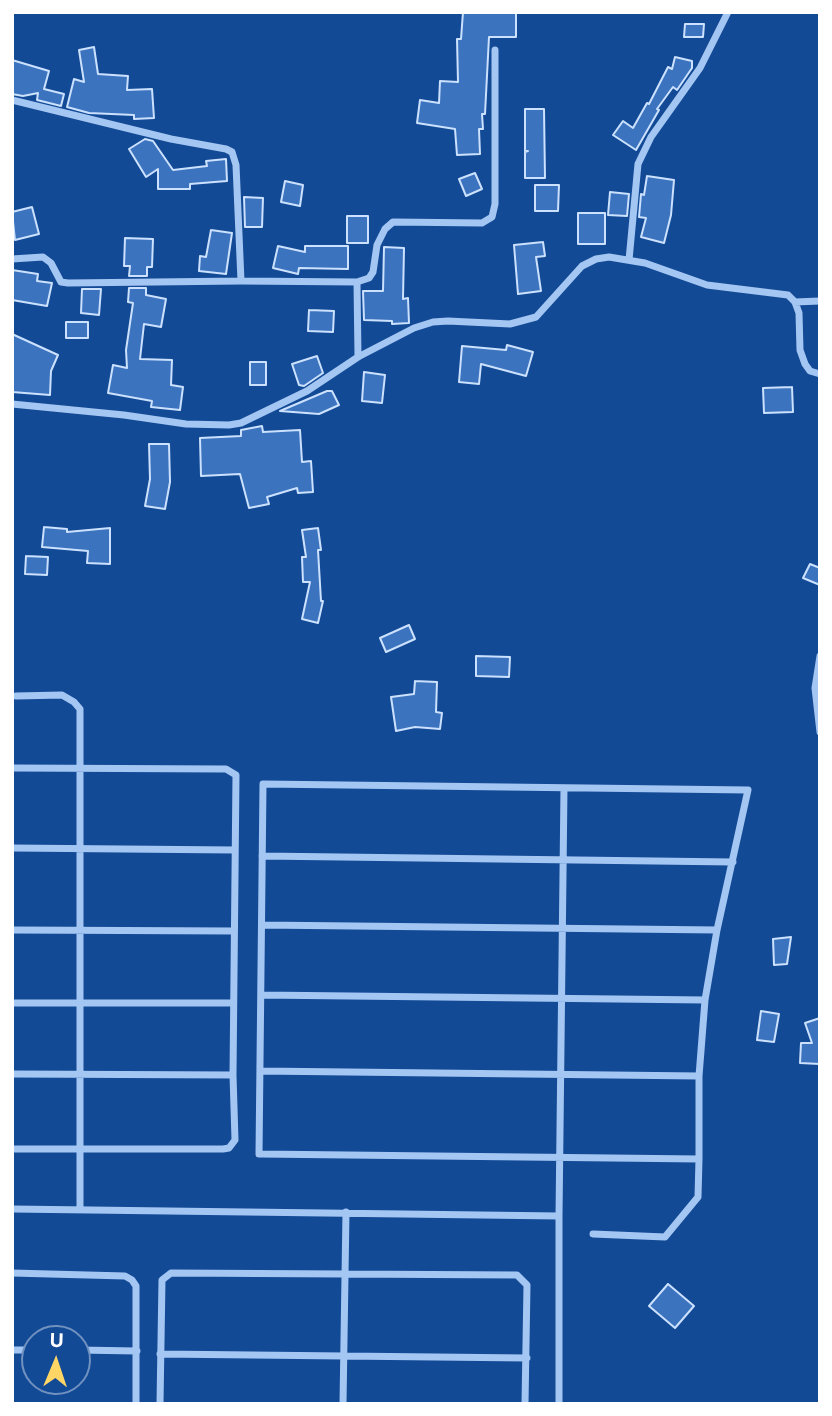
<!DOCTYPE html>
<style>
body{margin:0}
#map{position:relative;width:832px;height:1416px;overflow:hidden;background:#134a96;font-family:Inter,sans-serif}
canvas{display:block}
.frame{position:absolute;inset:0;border:14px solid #fff;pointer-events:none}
.north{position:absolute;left:21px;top:1325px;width:70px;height:70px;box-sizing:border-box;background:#134a96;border:2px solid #7192c0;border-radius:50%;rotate:2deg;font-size:19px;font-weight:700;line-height:28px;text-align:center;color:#fff}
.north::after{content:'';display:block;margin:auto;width:24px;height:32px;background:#ffd665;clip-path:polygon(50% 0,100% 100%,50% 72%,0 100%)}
</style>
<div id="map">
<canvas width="832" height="1416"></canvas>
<div class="frame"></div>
<div class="north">U</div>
</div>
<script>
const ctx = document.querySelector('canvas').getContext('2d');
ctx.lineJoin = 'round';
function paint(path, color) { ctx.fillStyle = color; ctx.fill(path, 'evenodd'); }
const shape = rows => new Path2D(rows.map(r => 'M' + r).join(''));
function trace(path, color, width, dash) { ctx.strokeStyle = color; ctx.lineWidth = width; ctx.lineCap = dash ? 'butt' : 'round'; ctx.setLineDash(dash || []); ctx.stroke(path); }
const building = shape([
 [463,12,516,12,516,37,489,37,485,114,482,114,483,129,479,129,480,154,457,155,455,129,417,123,420,100,439,103,440,81,458,82,457,39,461,39,463,12],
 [685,24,704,24,703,37,684,37,685,24],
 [94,47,98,74,128,76,127,90,152,89,154,118,134,119,134,115,89,113,67,107,74,79,84,82,79,50,94,47],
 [675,57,692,61,692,68,677,90,673,87,657,109,659,110,636,150,613,135,623,121,633,128,647,103,649,104,668,67,672,69,675,57],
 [12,60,49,71,44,89,64,94,61,106,37,100,38,93,23,96,12,94,12,60],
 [525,109,544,109,545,178,525,178,525,152,528,151,525,151,525,109],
 [145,139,153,141,173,170,207,166,206,161,226,159,227,181,190,184,190,189,158,189,158,169,146,177,129,149,145,139],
 [475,173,482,189,466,196,459,179,475,173],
 [647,176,674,180,671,215,664,243,641,237,646,218,639,217,641,194,644,195,647,176],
 [285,181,303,185,300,206,281,202,285,181],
 [535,185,559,185,558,211,535,211,535,185],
 [610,192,629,194,627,216,608,215,610,192],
 [244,197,263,198,262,227,245,227,244,197],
 [32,207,39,234,15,240,12,212,32,207],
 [578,213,605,213,605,244,578,244,578,213],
 [347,216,368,216,368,243,347,243,347,216],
 [211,230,232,233,226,274,199,271,200,256,206,257,211,230],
 [125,238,153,239,152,267,147,267,147,276,129,276,130,266,124,266,125,238],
 [543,242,545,256,536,257,541,291,518,294,514,245,543,242],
 [278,246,305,252,305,246,348,246,348,269,299,268,298,274,273,268,278,246],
 [384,247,404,248,403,299,408,298,409,323,392,324,392,321,364,320,363,291,383,291,384,247],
 [12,270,38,274,37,281,52,283,47,306,12,300,12,270],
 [129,288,146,288,146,295,166,299,161,327,144,324,140,359,172,360,171,385,183,387,180,410,151,407,152,401,108,393,113,365,127,368,126,350,133,303,128,302,129,288],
 [82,289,101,289,99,315,81,313,82,289],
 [309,310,334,311,333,332,308,331,309,310],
 [66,322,88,322,88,338,66,338,66,322],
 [12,334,58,355,51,371,50,395,12,392,12,334],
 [507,345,533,352,526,376,481,364,479,384,459,382,462,346,506,350,507,345],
 [317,356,323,373,304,386,299,385,292,364,317,356],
 [250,362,266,362,266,385,250,385,250,362],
 [364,372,385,375,382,403,362,401,364,372],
 [792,387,793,412,764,413,763,388,792,387],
 [327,391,332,391,339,405,319,414,280,411,327,391],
 [262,426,263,432,300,430,302,462,311,461,313,492,298,493,297,488,267,497,269,504,249,508,240,474,201,476,200,438,241,436,241,430,262,426],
 [149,444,169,444,170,482,165,509,145,506,150,479,149,444],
 [44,527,67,529,67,532,110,528,110,564,87,563,88,551,42,547,44,527],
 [318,528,321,550,318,550,321,601,323,601,318,623,302,619,310,582,303,582,302,557,306,557,302,530,318,528],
 [26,556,48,557,47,575,25,574,26,556],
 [810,564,820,568,820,585,803,578,810,564],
 [409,625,415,639,386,652,380,638,409,625],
 [476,656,510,657,509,677,476,676,476,656],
 [415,681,437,682,436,712,442,713,440,729,415,727,396,731,391,697,414,694,415,681],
 [791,937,787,964,774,965,773,939,791,937],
 [761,1011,779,1014,774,1042,757,1040,761,1011],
 [820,1018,820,1064,800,1063,801,1043,812,1043,805,1023,820,1018],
 [668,1284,694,1306,675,1328,649,1306,668,1284]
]);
const minor = shape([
 [12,100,171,139,226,149,232,152,236,165,241,281],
 [12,259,43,257,51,263,61,282,68,283,241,281,357,282,358,357],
 [629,260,638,164,651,137,700,68,728,12],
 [357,282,369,278,373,272,377,245,385,229,393,222,482,223,492,217,495,204,495,50],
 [795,302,820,301],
 [12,404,124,415,186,424,229,425,241,423,307,391,358,357,414,328,433,322,448,321,510,324,536,317,582,266,596,259,609,257,645,263,707,285,788,295,795,302,799,313,800,350,805,364,810,371,820,374],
 [820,656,815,688,820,732],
 [16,696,62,695,74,702,80,709,80,1210],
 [12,768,226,769,236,775,233,1075,235,1140,229,1148,223,1149,12,1149],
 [12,848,234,850],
 [262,856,733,862],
 [262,925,717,930],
 [12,930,234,931],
 [261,995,705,1000],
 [12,1003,233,1003],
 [260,1071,699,1076],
 [12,1074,233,1075],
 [12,1209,559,1216,559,1404],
 [559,1216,564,788],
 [593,1234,665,1237,698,1197,699,1159,699,1076,705,1000,717,930,748,790,263,784,259,1154,699,1159],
 [12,1273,125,1276,132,1280,136,1286,136,1404],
 [12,1350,35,1350],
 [77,1350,137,1351],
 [160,1354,527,1358],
 [160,1404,162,1280,171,1273,517,1275,527,1285,525,1404],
 [343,1404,346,1212]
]);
paint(building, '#3c73be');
trace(building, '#cbe1fd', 2);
trace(minor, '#a4c6f2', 7);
</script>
